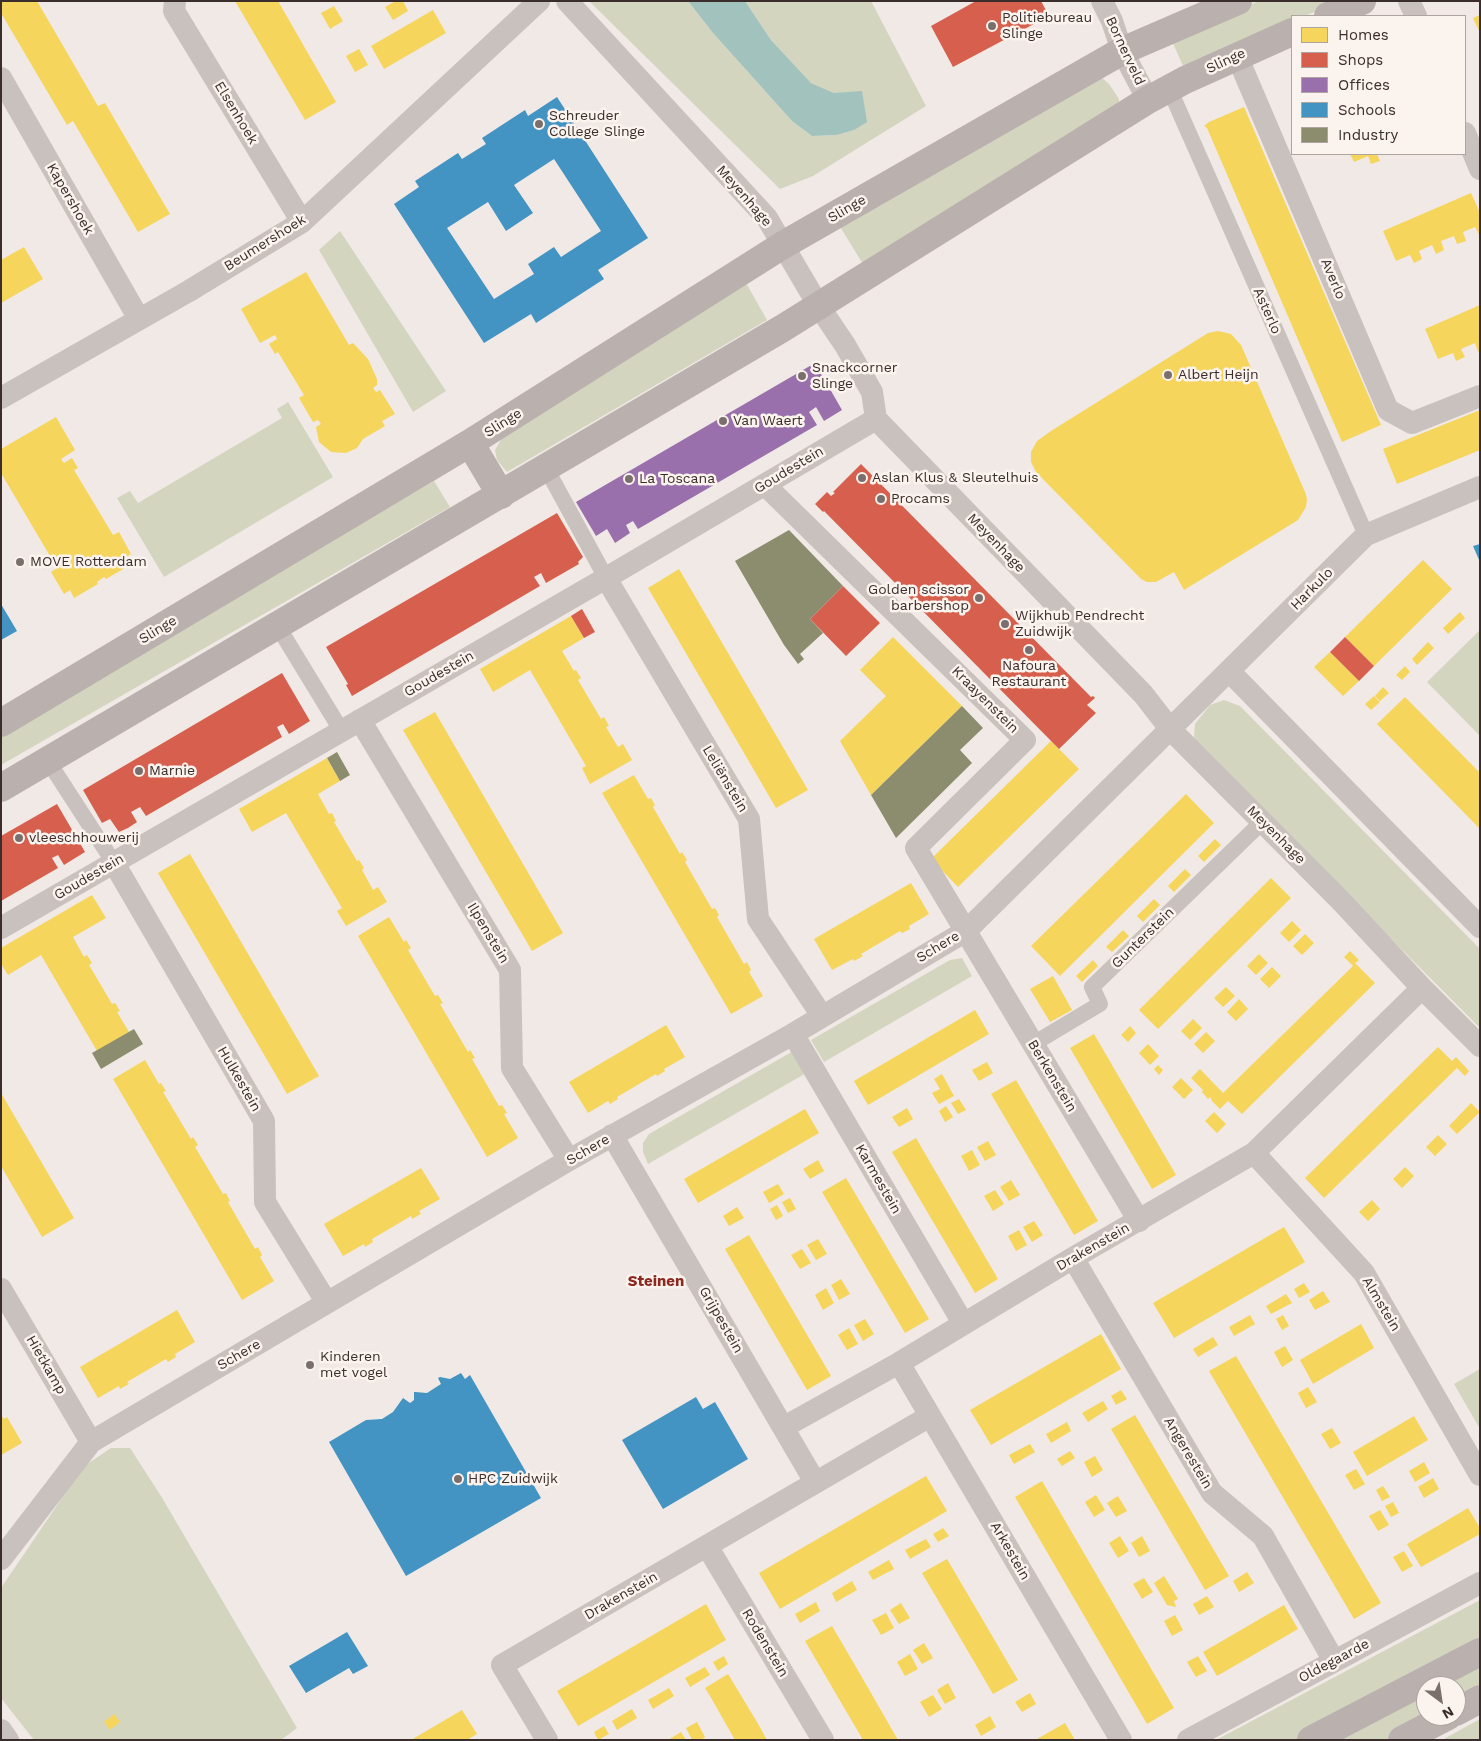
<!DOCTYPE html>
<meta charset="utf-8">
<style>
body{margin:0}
#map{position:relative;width:1481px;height:1741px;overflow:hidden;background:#f0e9e5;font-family:"Work Sans",sans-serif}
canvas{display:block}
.frame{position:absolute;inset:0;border:2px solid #3b2d2b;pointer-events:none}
.legend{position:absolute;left:1291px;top:15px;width:175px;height:140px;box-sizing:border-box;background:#fbf3ee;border:1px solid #aea4a0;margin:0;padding:6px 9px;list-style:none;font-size:15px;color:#3b2d2b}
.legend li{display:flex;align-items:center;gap:10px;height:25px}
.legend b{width:25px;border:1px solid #aea4a0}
.north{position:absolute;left:1416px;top:1676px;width:50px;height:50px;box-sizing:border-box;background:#fbf3ee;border:1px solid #aea4a0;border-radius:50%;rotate:149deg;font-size:14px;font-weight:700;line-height:20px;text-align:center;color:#3b2d2b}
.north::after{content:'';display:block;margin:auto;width:18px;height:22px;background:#7a6f6c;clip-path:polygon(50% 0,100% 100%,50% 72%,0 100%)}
</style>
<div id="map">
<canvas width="1481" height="1741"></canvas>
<div class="frame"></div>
<ul class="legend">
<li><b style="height:14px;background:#f6d55c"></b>Homes</li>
<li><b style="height:14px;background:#d6604d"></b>Shops</li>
<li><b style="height:14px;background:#9970ab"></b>Offices</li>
<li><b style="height:14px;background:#4393c3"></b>Schools</li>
<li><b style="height:14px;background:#8c8c6e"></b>Industry</li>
</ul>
<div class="north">N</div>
</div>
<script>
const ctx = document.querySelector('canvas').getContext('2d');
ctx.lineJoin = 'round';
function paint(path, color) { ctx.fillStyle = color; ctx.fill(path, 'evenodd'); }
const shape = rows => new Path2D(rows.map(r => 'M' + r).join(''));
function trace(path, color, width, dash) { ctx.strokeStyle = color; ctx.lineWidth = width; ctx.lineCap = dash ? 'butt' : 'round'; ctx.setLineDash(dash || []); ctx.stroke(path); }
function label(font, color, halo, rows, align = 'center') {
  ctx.font = font + ' "Work Sans",sans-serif'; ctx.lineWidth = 5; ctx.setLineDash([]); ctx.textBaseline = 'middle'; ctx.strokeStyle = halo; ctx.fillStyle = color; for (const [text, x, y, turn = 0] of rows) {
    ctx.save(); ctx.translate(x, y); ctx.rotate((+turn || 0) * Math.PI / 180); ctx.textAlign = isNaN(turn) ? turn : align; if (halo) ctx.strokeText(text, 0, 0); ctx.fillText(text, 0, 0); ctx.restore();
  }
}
const green = shape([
 [589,1,688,1,713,33,792,121,812,136,837,135,854,130,834,93,811,83,771,40,745,1,871,1,926,106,813,176,780,189],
 [1259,1,1340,1,1305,16,1292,16,1292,22,1184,68,1171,39],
 [1101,77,1109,84,1119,99,1118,110,866,269,839,225],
 [340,231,446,391,413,412,319,250],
 [746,283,767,320,507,472,497,460,495,450,502,438],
 [288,402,333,477,164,577,117,498,130,491,138,503,282,418,277,409],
 [434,481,450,507,1,765,1,732],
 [1480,630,1480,736,1427,682],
 [1224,700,1240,706,1480,949,1480,1028,1199,746,1194,737,1195,724,1210,705],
 [962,958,972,976,824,1062,811,1040,950,960],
 [795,1050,808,1072,648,1164,643,1152,643,1143,649,1134],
 [1480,1369,1480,1429,1454,1384],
 [111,1448,130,1448,161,1496,297,1728,281,1740,34,1740,1,1698,1,1588,83,1467],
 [1480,1600,1480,1642,1296,1740,1216,1740],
 [1480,1661,1480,1690,1456,1702,1456,1686,1432,1686],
 [1426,1689,1426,1716,1430,1716,1385,1740,1331,1740],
 [1480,1719,1480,1740,1442,1740]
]);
const water = shape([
 [688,1,745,1,771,40,811,83,834,93,862,91,867,122,854,130,837,135,812,136,792,121,713,33]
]);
const homes = shape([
 [1,1,37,1,98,106,105,103,170,214,138,232,73,121,67,125,1,13],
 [235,1,278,1,336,102,305,120],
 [396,1,403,1,408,11,393,20,385,7],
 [334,6,343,21,330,29,321,13],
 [433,10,446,33,384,69,371,46],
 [1480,15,1480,33,1473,18],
 [359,49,368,65,355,72,346,56],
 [1244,107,1381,425,1342,442,1207,128,1204,126,1209,122],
 [1350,154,1377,154,1380,161,1371,164,1368,156,1354,162],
 [1471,193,1480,213,1480,236,1475,227,1463,232,1466,241,1457,244,1454,236,1441,241,1444,250,1436,254,1432,245,1419,251,1422,259,1414,263,1410,255,1396,261,1383,231],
 [24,247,43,279,1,303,1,260],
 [306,272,349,345,353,343,368,359,377,379,377,385,373,388,376,392,380,390,395,414,382,421,385,426,363,439,357,448,346,453,331,452,319,442,316,427,321,424,318,420,313,422,299,398,304,395,278,352,275,354,269,344,277,339,275,335,260,343,241,309],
 [1480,305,1480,351,1478,352,1475,343,1461,349,1465,357,1456,361,1453,353,1438,359,1425,329],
 [1218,331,1231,334,1241,345,1305,492,1307,499,1306,507,1298,520,1184,590,1174,572,1156,582,1147,582,1141,579,1036,472,1031,462,1031,452,1037,441,1051,431,1208,333],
 [1480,410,1480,450,1397,484,1383,449],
 [56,417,75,450,61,459,64,463,72,458,78,468,74,470,113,535,119,532,131,554,125,558,130,565,106,579,104,577,97,582,98,584,74,598,70,590,64,594,51,572,57,568,1,473,1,449],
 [1423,560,1452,589,1374,666,1345,637],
 [679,569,808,790,776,808,648,588],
 [1460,612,1465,618,1448,634,1443,628],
 [571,616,584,638,562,651,574,671,576,670,581,678,578,680,601,719,604,717,609,726,606,727,618,747,623,744,632,760,590,784,582,768,586,766,530,670,493,692,480,669],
 [893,637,962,706,871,795,840,741,886,696,860,670],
 [1428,642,1434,648,1417,665,1412,659],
 [1330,652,1359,681,1343,696,1314,667],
 [1405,666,1410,672,1402,680,1396,675],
 [1383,687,1389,693,1380,701,1375,696],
 [1374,696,1380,702,1371,710,1365,704],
 [1405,697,1480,773,1480,829,1377,724],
 [435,712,563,933,532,951,403,730],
 [1051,741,1079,769,958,887,931,859],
 [327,758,340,781,318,794,329,814,332,813,336,821,334,822,357,861,359,860,364,868,362,870,373,890,378,887,387,902,346,926,337,911,342,908,286,813,252,832,239,809],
 [634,775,648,799,651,798,655,805,653,807,680,854,682,852,687,860,685,862,712,909,715,908,719,915,717,917,744,964,747,962,751,970,749,972,763,996,731,1014,602,793],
 [1186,794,1214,823,1060,976,1031,946],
 [1215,839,1221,845,1204,862,1198,856],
 [190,854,319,1076,287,1094,158,873],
 [1185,869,1191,875,1174,892,1168,886],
 [1271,878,1291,898,1158,1029,1139,1010],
 [911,883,929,914,909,926,910,929,902,933,900,931,861,954,863,956,854,961,853,959,832,970,814,939],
 [92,895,106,918,73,937,84,957,87,955,92,963,89,965,112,1004,115,1003,120,1011,117,1012,129,1032,97,1051,41,955,8,975,1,964,1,948],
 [1154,899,1160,905,1143,922,1137,916],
 [389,917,404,942,406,940,411,948,408,950,435,996,438,995,443,1003,440,1004,468,1052,470,1050,475,1058,472,1059,499,1106,502,1105,507,1113,504,1114,518,1138,487,1157,358,936],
 [1292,921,1301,930,1289,942,1280,933],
 [1123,930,1129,936,1112,952,1106,947],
 [1305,934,1314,943,1302,955,1293,946],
 [1350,951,1359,960,1355,963,1375,983,1242,1114,1228,1101,1220,1109,1211,1100,1212,1100,1210,1097,1208,1099,1202,1092,1203,1090,1191,1078,1200,1069,1223,1093,1353,966,1344,957],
 [1259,954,1268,963,1256,975,1247,966],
 [1093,960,1098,966,1082,982,1076,976],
 [1272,967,1281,976,1269,988,1260,979],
 [1053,976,1072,1010,1050,1022,1030,989],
 [1226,987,1235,996,1223,1007,1214,998],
 [1239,999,1248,1009,1236,1021,1227,1012],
 [975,1010,989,1034,868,1105,854,1081],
 [1193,1019,1202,1028,1190,1040,1181,1031],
 [666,1025,685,1057,664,1069,665,1071,657,1076,656,1074,617,1097,618,1099,610,1104,608,1101,588,1113,569,1082],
 [1130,1026,1136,1033,1128,1042,1121,1035],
 [1206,1032,1215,1041,1203,1053,1194,1044],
 [1094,1034,1176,1175,1152,1189,1070,1048],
 [1148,1044,1159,1056,1150,1065,1139,1053],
 [1438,1047,1452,1061,1456,1057,1469,1071,1465,1076,1457,1068,1324,1198,1305,1178],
 [145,1060,159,1084,161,1083,166,1091,163,1092,191,1139,193,1137,198,1145,195,1147,223,1194,226,1193,230,1201,228,1202,255,1249,258,1247,262,1255,260,1257,274,1281,242,1300,113,1079],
 [987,1062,993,1073,979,1081,972,1070],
 [1158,1065,1163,1070,1159,1075,1154,1069],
 [942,1074,954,1096,939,1104,932,1093,940,1089,934,1079],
 [1181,1078,1193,1090,1184,1099,1172,1087],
 [1016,1080,1098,1221,1074,1235,991,1094],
 [1,1093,74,1218,42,1237,1,1166],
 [959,1099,966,1110,958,1114,951,1103],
 [1471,1103,1480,1112,1457,1134,1449,1126],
 [946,1106,953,1117,945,1122,939,1111],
 [907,1108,913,1119,899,1127,892,1117],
 [805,1109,819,1133,698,1203,684,1179],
 [1214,1112,1226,1124,1217,1133,1205,1121],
 [1438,1135,1447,1144,1435,1156,1426,1147],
 [916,1138,998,1279,975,1293,892,1152],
 [988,1141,996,1155,985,1161,977,1147],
 [972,1150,980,1165,969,1171,961,1156],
 [818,1160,824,1171,810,1179,803,1169],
 [1405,1167,1414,1176,1402,1188,1393,1179],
 [421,1168,440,1199,419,1211,421,1214,412,1219,411,1216,372,1239,373,1242,365,1247,364,1244,343,1256,324,1224],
 [846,1178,929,1319,905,1333,822,1192],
 [1011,1180,1020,1195,1009,1201,1000,1187],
 [778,1184,784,1194,769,1203,763,1192],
 [995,1190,1004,1204,993,1211,984,1196],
 [790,1198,796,1209,788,1213,782,1202],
 [1372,1200,1380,1209,1368,1221,1359,1212],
 [777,1205,783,1216,776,1220,770,1209],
 [737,1207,744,1218,729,1226,723,1216],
 [1034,1221,1043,1235,1032,1242,1023,1227],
 [1284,1227,1305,1262,1174,1338,1153,1303],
 [1019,1230,1027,1245,1016,1251,1008,1236],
 [749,1235,831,1376,807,1390,725,1249],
 [818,1239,827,1254,816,1260,807,1245],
 [802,1249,811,1263,800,1269,791,1255],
 [841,1279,850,1294,839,1300,831,1285],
 [1304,1283,1310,1292,1299,1298,1294,1289],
 [826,1288,834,1303,823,1310,815,1295],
 [1323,1291,1330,1302,1315,1310,1309,1300],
 [1286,1294,1292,1303,1271,1314,1266,1306],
 [177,1310,195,1342,175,1354,176,1357,168,1362,166,1359,127,1382,129,1384,120,1389,119,1386,98,1398,80,1367],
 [1250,1315,1255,1324,1234,1336,1229,1327],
 [1283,1315,1289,1326,1282,1330,1276,1319],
 [865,1319,874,1334,863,1341,854,1325],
 [1361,1324,1374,1348,1313,1384,1300,1360],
 [849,1328,858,1344,847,1350,838,1335],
 [1101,1334,1121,1369,991,1445,970,1410],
 [1213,1337,1218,1345,1198,1357,1193,1349],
 [1285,1346,1293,1360,1282,1367,1274,1352],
 [1236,1356,1381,1603,1354,1619,1209,1371],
 [1308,1387,1317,1402,1306,1408,1298,1393],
 [1121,1390,1127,1399,1116,1405,1111,1396],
 [1103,1401,1108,1409,1088,1422,1082,1413],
 [1,1415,4,1419,7,1417,22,1443,1,1455],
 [1135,1415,1229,1576,1205,1590,1111,1429],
 [1414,1416,1428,1440,1367,1476,1353,1452],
 [1067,1422,1071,1431,1051,1443,1046,1434],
 [1332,1428,1341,1443,1330,1449,1321,1434],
 [1030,1444,1035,1452,1014,1464,1009,1455],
 [1070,1451,1075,1458,1062,1466,1057,1459],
 [1095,1456,1103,1470,1092,1477,1084,1462],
 [1424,1462,1430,1473,1415,1482,1409,1471],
 [1356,1469,1365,1484,1354,1490,1345,1475],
 [926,1476,947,1511,780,1609,759,1573],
 [1433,1478,1439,1489,1424,1498,1418,1487],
 [1042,1481,1174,1708,1147,1724,1015,1497],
 [1383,1486,1390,1497,1382,1501,1376,1490],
 [1096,1495,1105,1510,1094,1517,1085,1502],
 [1118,1496,1127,1511,1116,1517,1107,1503],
 [1393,1502,1399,1513,1391,1517,1385,1506],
 [1468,1508,1480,1528,1480,1534,1421,1567,1407,1544],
 [1380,1510,1389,1525,1378,1531,1369,1516],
 [943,1528,949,1536,938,1542,933,1534],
 [1120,1536,1129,1551,1118,1558,1109,1543],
 [1142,1536,1150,1551,1139,1557,1131,1543],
 [926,1539,931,1547,910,1559,905,1550],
 [1404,1551,1413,1566,1402,1572,1393,1557],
 [947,1559,1018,1680,993,1694,922,1573],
 [889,1560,894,1569,873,1580,868,1572],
 [1247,1572,1254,1583,1239,1592,1233,1581],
 [1164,1576,1178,1599,1174,1601,1176,1607,1167,1605,1154,1583],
 [1144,1578,1153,1592,1142,1599,1133,1584],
 [852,1581,857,1590,836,1602,832,1593],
 [1207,1596,1214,1607,1199,1615,1193,1604],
 [816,1602,820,1611,800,1623,795,1614],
 [901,1603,910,1618,899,1624,890,1610],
 [706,1604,726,1640,578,1726,557,1691],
 [1284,1605,1298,1629,1217,1676,1203,1652],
 [886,1613,894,1628,881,1635,872,1620],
 [1175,1615,1183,1630,1172,1636,1164,1621],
 [832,1626,856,1667,898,1740,863,1740,805,1641],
 [924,1643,933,1658,922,1664,913,1650],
 [910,1654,918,1669,905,1676,897,1662],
 [724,1656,728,1664,718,1671,713,1662],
 [1198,1656,1207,1671,1196,1677,1187,1662],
 [705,1667,710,1675,690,1687,685,1678],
 [728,1674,757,1722,767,1740,735,1740,710,1696,705,1688],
 [948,1683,956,1698,945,1704,937,1690],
 [669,1688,674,1696,653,1709,648,1700],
 [1030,1693,1036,1704,1022,1712,1015,1702],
 [933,1695,942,1709,929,1717,920,1702],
 [632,1709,637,1718,617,1730,612,1721],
 [462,1710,477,1734,467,1740,411,1740],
 [114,1714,120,1722,110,1730,104,1722],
 [990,1716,996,1727,981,1736,975,1725],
 [697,1722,705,1737,701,1740,692,1740,686,1728],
 [1065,1723,1075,1740,1035,1740,1044,1735],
 [604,1726,609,1734,598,1740,594,1732],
 [681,1732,686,1740,668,1740]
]);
const shops = shape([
 [976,1,1041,1,1049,16,953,67,931,26],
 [861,464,1091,697,1093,696,1095,698,1087,705,1096,713,1059,749,824,511,823,512,815,504,827,492,831,496,835,493,833,492],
 [557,513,583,557,578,562,579,564,546,583,541,573,534,577,540,586,352,696,346,685,348,684,326,647],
 [843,586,880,623,846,656,810,619],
 [582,609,595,632,584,638,571,616],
 [1345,637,1374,666,1359,681,1330,652],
 [282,673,310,721,289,734,283,724,277,727,282,737,146,816,140,807,131,812,137,822,128,828,119,832,110,819,102,823,83,790],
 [57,804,85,852,64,865,58,855,52,858,58,868,1,901,1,836]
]);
const offices = shape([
 [815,363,842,410,824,421,816,407,809,412,817,425,638,529,633,521,626,525,630,533,615,543,607,529,596,536,576,502]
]);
const schools = shape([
 [557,97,648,238,598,270,604,279,536,323,531,314,484,343,394,204,419,187,415,181,458,153,462,159,486,144,482,138,525,110,528,116],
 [554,159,601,231,561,257,554,247,528,264,534,274,494,299,447,228,488,202,506,231,533,213,514,185],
 [1480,544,1480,562,1473,546],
 [1,604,17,631,1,640],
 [461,1373,465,1379,470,1375,541,1498,406,1576,329,1442,366,1420,382,1419,393,1412,403,1398,410,1403,414,1400,414,1392,415,1392,427,1393,441,1384,438,1378,440,1377,450,1379],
 [696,1397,703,1409,715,1402,748,1459,663,1509,622,1440],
 [347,1632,368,1666,353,1674,349,1668,306,1693,289,1666]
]);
const industry = shape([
 [789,530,843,586,810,619,823,633,800,654,804,659,798,664,784,645,735,561],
 [962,706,983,728,960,750,972,763,896,838,871,795],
 [337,752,350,775,340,781,327,758],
 [134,1029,143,1044,101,1069,92,1053]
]);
const pedestrian = shape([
 [1169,88,1366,535],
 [546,468,606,578],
 [277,625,341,730],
 [48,761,114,863],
 [1033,1044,1100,1004,1092,987,1262,822]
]);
const minor = shape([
 [175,1,174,11,302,222],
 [567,1,767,218,818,305,845,345,872,392,876,419,1143,694,1171,730,1342,902,1422,988,1480,1046],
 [1102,1,1112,21,1122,51,1148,100],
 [1409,1,1416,16],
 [1237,56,1388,410,1412,423,1480,396],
 [1,78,139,319],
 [1465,133,1480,169],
 [1,398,189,291,302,222,539,1],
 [765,485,1025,740,916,848,1139,1221],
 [606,578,749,819,758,919,822,1016],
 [1229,671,1480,927],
 [360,720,510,970,512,1068,569,1160],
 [114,863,264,1121,265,1202,327,1303],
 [1,928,606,578,876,419],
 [793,1034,963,1323],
 [612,1135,815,1482],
 [1254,1153,1364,1273,1480,1475],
 [1073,1258,1212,1493,1263,1536,1334,1661],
 [1,1289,91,1442],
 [899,1363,1121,1740],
 [784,1427,899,1363,1073,1258,1254,1153,1422,988],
 [707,1546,823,1740],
 [1,1559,91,1442,569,1160,793,1034,966,931,1366,535,1480,487],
 [1,1730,8,1740],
 [547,1740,502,1665,930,1416],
 [1188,1740,1480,1583]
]);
const secondary = shape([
 [1328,16,1362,1],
 [470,443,501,495],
 [1,723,470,443,783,245,1122,51,1238,1],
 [1,788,783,328,1148,100,1185,80,1292,32],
 [1456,1712,1480,1699],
 [1311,1740,1480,1652],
 [1402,1740,1448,1716]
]);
const markers = [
 [992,26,5,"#7a6f6c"],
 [539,124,5,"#7a6f6c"],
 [1168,375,5,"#7a6f6c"],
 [802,376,5,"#7a6f6c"],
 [723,421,5,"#7a6f6c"],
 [862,478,5,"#7a6f6c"],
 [629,479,5,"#7a6f6c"],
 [881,499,5,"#7a6f6c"],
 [20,562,5,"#7a6f6c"],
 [979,598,5,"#7a6f6c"],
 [1005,624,5,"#7a6f6c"],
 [1029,650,5,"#7a6f6c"],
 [139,771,5,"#7a6f6c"],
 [19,838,5,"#7a6f6c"],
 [310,1365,5,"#7a6f6c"],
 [458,1479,5,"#7a6f6c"]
];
const poiNames = [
 ["Politiebureau",1002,18],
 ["Slinge",1002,34],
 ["Schreuder",549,116],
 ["College Slinge",549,132],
 ["Snackcorner",812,368],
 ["Slinge",812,384],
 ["Albert Heijn",1178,375],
 ["Van Waert",733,421],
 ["Aslan Klus & Sleutelhuis",872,478],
 ["La Toscana",639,479],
 ["Procams",891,499],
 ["MOVE Rotterdam",30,562],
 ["Golden scissor",969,590,"right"],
 ["barbershop",969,606,"right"],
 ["Wijkhub Pendrecht",1015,616],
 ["Zuidwijk",1015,632],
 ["Nafoura",1029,666,"center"],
 ["Restaurant",1029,682,"center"],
 ["Marnie",149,771],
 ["vleeschhouwerij",29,838],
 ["Kinderen",320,1357],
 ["met vogel",320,1373],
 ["HPC Zuidwijk",468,1479]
];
const streetNames = [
 ["Bornerveld",1125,51,65],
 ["Slinge",1226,61,-25],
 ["Elsenhoek",236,113,59],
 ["Meyenhage",744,196,49],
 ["Kapershoek",70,199,60],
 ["Slinge",847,209,-30],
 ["Beumershoek",265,243,-32],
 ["Averlo",1333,279,67],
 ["Asterlo",1267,311,66],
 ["Slinge",503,423,-32],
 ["Goudestein",789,470,-31],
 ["Meyenhage",996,543,46],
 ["Harkulo",1312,589,-45],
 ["Slinge",158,630,-31],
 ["Goudestein",439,674,-30],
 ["Kraayenstein",985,700,45],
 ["Leliënstein",725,779,59],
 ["Meyenhage",1276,835,45],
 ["Goudestein",89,877,-30],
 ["Ilpenstein",488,933,59],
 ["Gunterstein",1143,938,-44],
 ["Schere",938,947,-31],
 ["Berkenstein",1052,1076,59],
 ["Hulkestein",239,1079,60],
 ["Schere",588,1150,-30],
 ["Karmestein",878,1179,60],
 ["Drakenstein",1093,1247,-30],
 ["Almstein",1381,1304,59],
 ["Grijpestein",721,1320,60],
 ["Schere",239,1355,-30],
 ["Hietkamp",46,1365,60],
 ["Angerestein",1188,1453,59],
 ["Arkestein",1010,1551,60],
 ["Drakenstein",621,1596,-30],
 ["Rodenstein",765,1643,59],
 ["Oldegaarde",1334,1661,-28]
];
const neighbourhoodNames = [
 ["Steinen",656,1282]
];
paint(green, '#d4d5bf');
paint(water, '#a1c2bd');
paint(homes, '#f6d55c');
paint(shops, '#d6604d');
paint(offices, '#9970ab');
paint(schools, '#4393c3');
paint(industry, '#8c8c6e');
trace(pedestrian, '#c9c1be', 16);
trace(minor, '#c9c1be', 22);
trace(secondary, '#bab1ae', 28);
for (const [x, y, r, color] of markers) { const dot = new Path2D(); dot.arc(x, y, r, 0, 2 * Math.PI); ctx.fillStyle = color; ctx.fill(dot); trace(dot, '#fbf3ee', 2); }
label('14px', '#3b2d2b', '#fbf3ee', poiNames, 'left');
label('14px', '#3b2d2b', '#fbf3ee', streetNames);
label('bold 15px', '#8c2921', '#fbf3ee', neighbourhoodNames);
</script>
